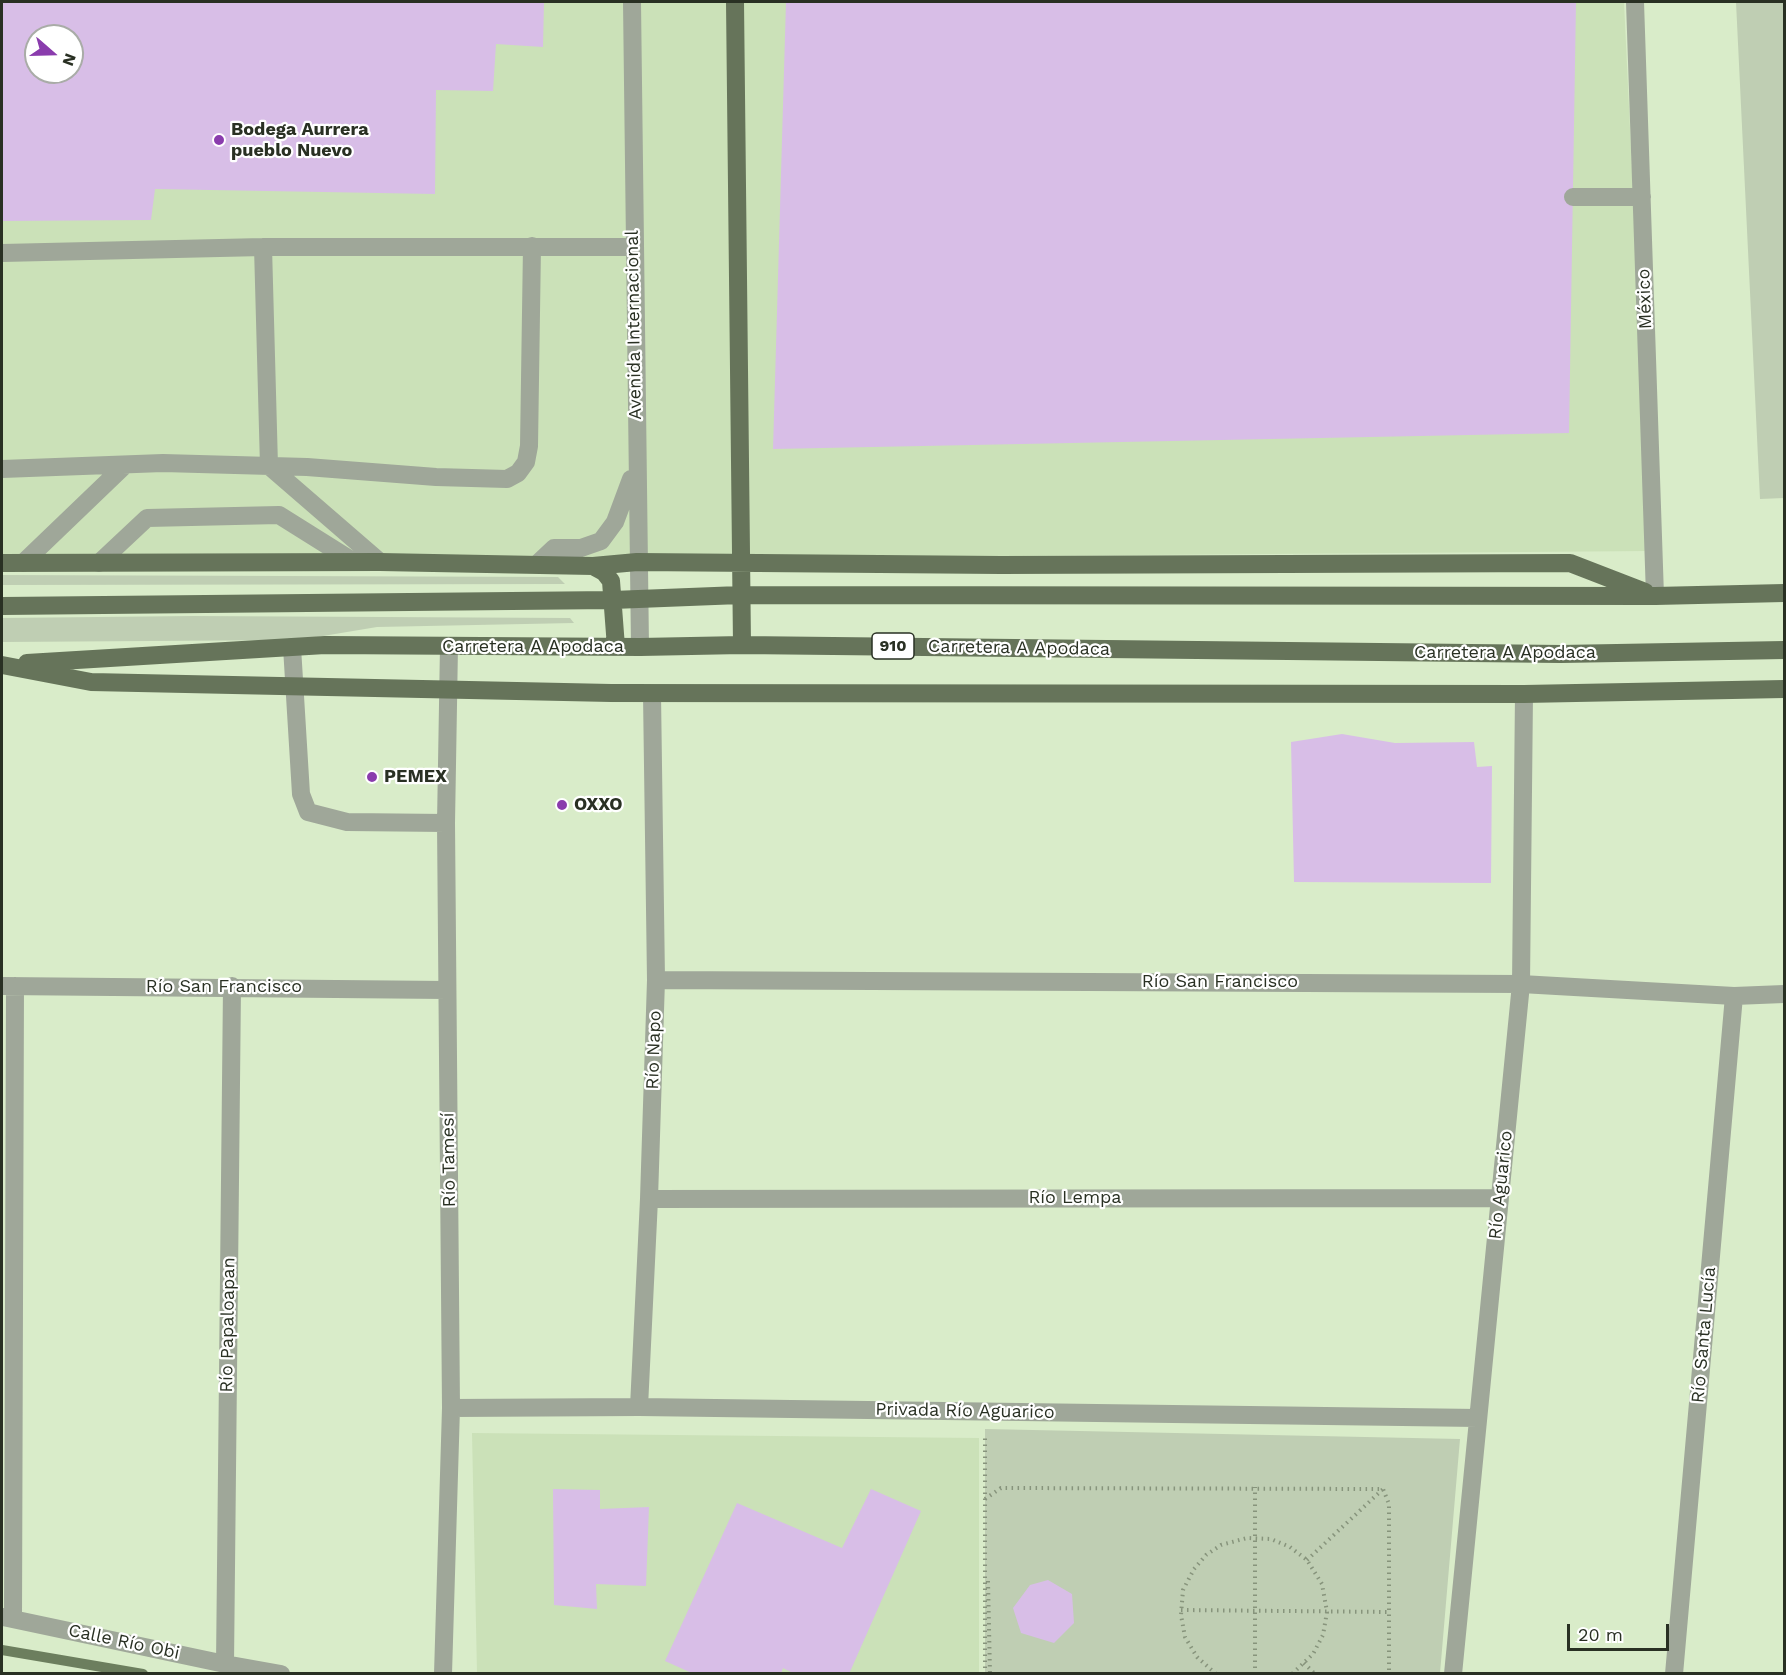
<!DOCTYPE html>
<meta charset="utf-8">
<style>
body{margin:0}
#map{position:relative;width:1786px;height:1675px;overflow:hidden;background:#d9ecc9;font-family:"Work Sans",sans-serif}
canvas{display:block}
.frame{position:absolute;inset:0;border:3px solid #293023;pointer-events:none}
.north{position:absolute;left:24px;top:24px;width:60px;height:60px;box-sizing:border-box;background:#fff;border:2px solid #a9aca7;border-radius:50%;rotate:110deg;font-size:16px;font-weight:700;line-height:24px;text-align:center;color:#293023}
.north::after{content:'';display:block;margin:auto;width:21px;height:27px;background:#8a3cad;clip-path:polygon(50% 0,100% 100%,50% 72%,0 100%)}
.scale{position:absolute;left:1567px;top:1624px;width:102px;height:27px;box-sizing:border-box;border:3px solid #293023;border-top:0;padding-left:8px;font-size:18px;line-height:21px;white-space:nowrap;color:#293023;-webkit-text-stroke:4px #fff;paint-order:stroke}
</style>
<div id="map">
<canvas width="1786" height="1675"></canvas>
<div class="frame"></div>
<div class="north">N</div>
<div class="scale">20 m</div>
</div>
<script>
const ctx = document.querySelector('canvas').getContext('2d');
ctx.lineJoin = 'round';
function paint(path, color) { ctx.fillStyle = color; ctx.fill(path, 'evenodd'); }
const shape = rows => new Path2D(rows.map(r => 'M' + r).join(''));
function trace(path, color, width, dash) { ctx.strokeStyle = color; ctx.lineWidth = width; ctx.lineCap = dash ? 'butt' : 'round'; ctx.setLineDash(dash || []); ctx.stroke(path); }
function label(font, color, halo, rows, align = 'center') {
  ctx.font = font + ' "Work Sans",sans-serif'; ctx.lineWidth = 4.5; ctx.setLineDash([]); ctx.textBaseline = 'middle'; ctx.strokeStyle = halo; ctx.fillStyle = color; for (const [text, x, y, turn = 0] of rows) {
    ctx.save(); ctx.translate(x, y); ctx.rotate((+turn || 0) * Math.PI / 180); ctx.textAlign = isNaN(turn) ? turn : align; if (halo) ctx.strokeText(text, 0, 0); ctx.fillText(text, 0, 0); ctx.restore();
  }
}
const built = shape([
 [2,2,1624,2,1650,551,2,564],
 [36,36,72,36,72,72,36,72],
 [472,1433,979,1438,979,1673,477,1673]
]);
const green = shape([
 [1736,2,1784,2,1784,498,1760,499],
 [2,575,558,577,565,584,2,585],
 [193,616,570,618,574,623,377,627,299,640,2,642,2,618],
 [985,1429,1460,1439,1440,1673,985,1674]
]);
const stream = shape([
 [2,1650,143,1674]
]);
const building = shape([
 [2,2,544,2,543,47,496,44,493,91,436,90,435,194,155,189,151,220,2,221],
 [36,36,72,36,72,72,36,72],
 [786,2,1576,2,1569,433,773,449],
 [1342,734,1395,743,1474,742,1477,767,1492,766,1491,883,1294,882,1291,742],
 [553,1489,600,1490,600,1509,649,1507,646,1586,596,1584,597,1609,554,1605],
 [871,1489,921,1511,849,1674,795,1674,783,1668,781,1674,694,1674,665,1661,737,1503,842,1548],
 [1048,1580,1072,1594,1074,1623,1054,1643,1021,1633,1013,1608,1030,1585]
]);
const path = shape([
 [985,1499,1001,1488,1383,1489,1389,1504,1389,1674],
 [1307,1560,1383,1489],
 [988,1581,990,1674],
 [1181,1610,1389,1612],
 [1304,1663,1315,1674],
 [985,1674,985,1437],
 [1216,1674,1197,1657,1185,1637,1181,1615,1183,1590,1194,1569,1206,1555,1221,1545,1247,1538,1271,1539,1290,1547,1307,1560,1322,1584,1327,1612,1323,1635,1313,1654,1292,1674],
 [1255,1674,1255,1487]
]);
const minor = shape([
 [632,2,640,647],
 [1635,2,1655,596],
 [1573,197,1642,197],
 [263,247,269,466,380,562],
 [2,253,263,247,633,247],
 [2,469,163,463,307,467,436,477,507,479,518,473,526,462,529,446,532,246],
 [23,563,123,467],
 [99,563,147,518,279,515,354,562],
 [537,564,554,548,581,548,601,541,615,522,631,479],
 [292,647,301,794,308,812,347,822,446,823],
 [656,980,1521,984,1734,996,1784,994],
 [2,986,447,990],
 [649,1199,1500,1198],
 [639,1407,649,1199,656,980,652,694],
 [451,1408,639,1407,1478,1418],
 [3,1617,225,1664,281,1674],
 [13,1619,15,986],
 [225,1664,232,986],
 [443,1674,451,1408,446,823,449,646],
 [1453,1674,1521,984,1524,694],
 [1674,1674,1734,996]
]);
const major = shape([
 [735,2,742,645],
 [2,563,380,562,593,566,604,572,611,581,616,647],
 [593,566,637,562,1001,565,1570,563,1645,592],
 [2,606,613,600,740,595,1655,596,1784,593],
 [27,663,325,645,640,647,742,645,1561,654,1784,650],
 [2,665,91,682,611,693,1524,694,1784,689]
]);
const markers = [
 [219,140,6,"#8a3cad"],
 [372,777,6,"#8a3cad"],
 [562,805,6,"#8a3cad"]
];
const shields = [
 [893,646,42]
];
const shieldNames = [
 ["910",893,646]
];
const poiNames = [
 ["Bodega Aurrera",231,130],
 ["pueblo Nuevo",231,151],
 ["PEMEX",384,777],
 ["OXXO",574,805]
];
const streetNames = [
 ["México",1645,299,-92],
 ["Avenida Internacional",634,325,-91],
 ["Carretera A Apodaca",533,647],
 ["Carretera A Apodaca",1019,648,1],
 ["Carretera A Apodaca",1505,653],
 ["Río San Francisco",1220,982],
 ["Río San Francisco",224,987],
 ["Río Napo",654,1050,-88],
 ["Río Tamesí",449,1160,-91],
 ["Río Aguarico",1501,1185,-84],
 ["Río Lempa",1075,1198],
 ["Río Papaloapan",228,1325,-89],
 ["Río Santa Lucía",1704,1335,-85],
 ["Privada Río Aguarico",965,1411,1],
 ["Calle Río Obi",124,1642,12]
];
paint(built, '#cbe1b8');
paint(green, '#bfceb3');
trace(stream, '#6c7e5e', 10);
paint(building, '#d8bee7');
trace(path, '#87947c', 4, [1.5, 4.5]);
trace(minor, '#9fa799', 18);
trace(major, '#66745a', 18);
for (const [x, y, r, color] of markers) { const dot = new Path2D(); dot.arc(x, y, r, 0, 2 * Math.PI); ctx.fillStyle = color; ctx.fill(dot); trace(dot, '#fff', 2); }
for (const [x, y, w] of shields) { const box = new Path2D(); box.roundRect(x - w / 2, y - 13, w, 26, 4.5); ctx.fillStyle = '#fff'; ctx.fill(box); trace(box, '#293023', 1.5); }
label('bold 16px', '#293023', null, shieldNames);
label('bold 18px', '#293023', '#fff', poiNames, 'left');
label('18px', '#293023', '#fff', streetNames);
</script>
